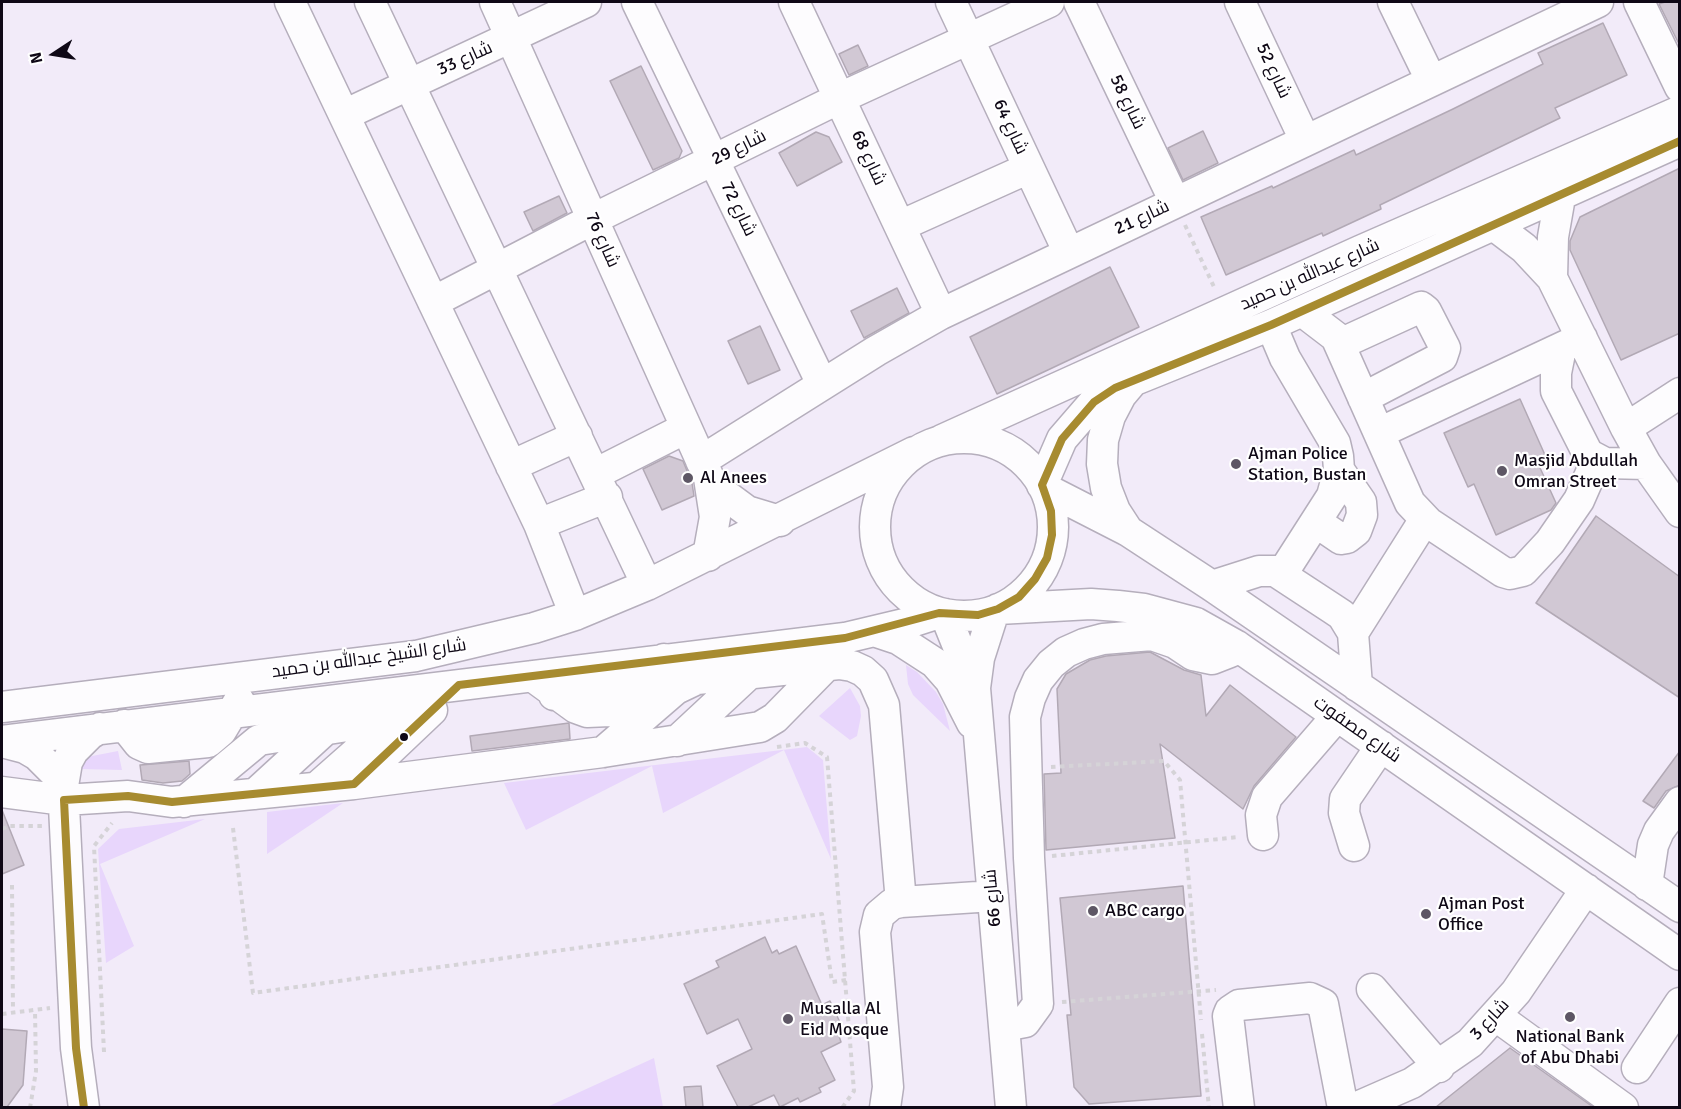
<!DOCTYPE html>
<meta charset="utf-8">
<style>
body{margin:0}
#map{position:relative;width:1681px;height:1109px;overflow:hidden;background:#f2ebf9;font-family:Signika,sans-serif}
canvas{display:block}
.frame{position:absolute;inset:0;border:3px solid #0f0816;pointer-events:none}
.north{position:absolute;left:24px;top:24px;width:60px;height:60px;-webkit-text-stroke:4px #fff;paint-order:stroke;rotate:258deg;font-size:16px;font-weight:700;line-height:24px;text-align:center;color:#0f0816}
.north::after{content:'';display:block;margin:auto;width:21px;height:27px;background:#0f0816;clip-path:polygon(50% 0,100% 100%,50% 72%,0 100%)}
</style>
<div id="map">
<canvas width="1681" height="1109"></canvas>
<div class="frame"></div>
<div class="north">N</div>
</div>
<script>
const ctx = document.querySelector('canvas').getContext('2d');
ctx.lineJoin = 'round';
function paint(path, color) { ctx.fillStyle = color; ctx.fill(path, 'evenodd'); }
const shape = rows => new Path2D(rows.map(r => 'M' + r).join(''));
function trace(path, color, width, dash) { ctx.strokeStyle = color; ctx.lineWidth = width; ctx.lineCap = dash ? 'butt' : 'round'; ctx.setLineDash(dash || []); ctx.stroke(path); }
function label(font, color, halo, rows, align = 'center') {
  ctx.font = font + ' Signika,Cairo,sans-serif'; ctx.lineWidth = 4.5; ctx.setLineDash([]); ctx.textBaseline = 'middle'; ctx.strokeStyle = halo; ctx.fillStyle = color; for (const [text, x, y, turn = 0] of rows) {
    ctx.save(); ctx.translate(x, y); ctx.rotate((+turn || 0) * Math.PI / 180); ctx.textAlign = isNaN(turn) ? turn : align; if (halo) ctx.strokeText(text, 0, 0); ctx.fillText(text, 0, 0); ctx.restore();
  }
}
const green = shape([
 [906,665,917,672,936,692,943,704,950,731,913,695,908,684],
 [850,688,860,706,861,716,857,736,850,740,819,716],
 [807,747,823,760,831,859,784,750,663,813,652,766,526,830,504,783],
 [118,751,122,770,81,769,87,757],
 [343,803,267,854,267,812],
 [205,819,100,864,134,946,106,963,98,849,119,829],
 [654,1058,663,1107,547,1107]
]);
const building = shape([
 [1665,2,1680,2,1680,46,1659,4,1665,2],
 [1603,23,1627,75,1555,108,1560,118,1380,205,1381,209,1323,236,1322,233,1226,275,1201,217,1272,186,1273,188,1354,150,1356,155,1453,109,1543,64,1538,53,1603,23],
 [858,45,868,66,849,75,839,54,858,45],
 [641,66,682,151,679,158,653,170,610,81,641,66],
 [1203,131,1218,163,1183,180,1168,148,1203,131],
 [816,132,829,137,842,162,797,186,779,153,816,132],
 [1680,168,1680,333,1621,360,1570,250,1570,241,1580,217,1680,168],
 [559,196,567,213,533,231,524,212,559,196],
 [1110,267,1139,327,997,394,970,337,1110,267],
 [897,288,909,313,864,338,851,311,897,288],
 [760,326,780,370,748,384,728,341,760,326],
 [1520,399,1545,455,1536,459,1556,503,1551,510,1496,535,1474,484,1468,487,1444,433,1520,399],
 [669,456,683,461,692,483,694,496,662,510,643,469,669,456],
 [1596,516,1680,577,1680,698,1536,603,1596,516],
 [1150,652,1184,670,1201,675,1206,716,1230,685,1296,737,1254,786,1243,809,1160,744,1175,838,1046,850,1044,774,1061,773,1057,689,1066,674,1090,660,1106,656,1150,652],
 [569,723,570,739,472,751,470,736,569,723],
 [1680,751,1680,785,1666,791,1654,808,1643,801,1680,751],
 [189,761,190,774,182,781,163,783,142,780,140,765,189,761],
 [2,810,24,865,2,874,2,810],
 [1183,886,1201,1096,1089,1104,1074,1087,1067,1015,1071,1015,1060,898,1183,886],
 [765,937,772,953,777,950,779,954,796,946,822,1005,830,1001,845,1033,839,1036,841,1042,821,1052,835,1080,819,1088,821,1092,800,1102,798,1098,780,1107,774,1095,748,1107,738,1107,717,1066,752,1049,738,1019,707,1034,684,984,719,967,716,961,765,937],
 [2,1029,27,1031,23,1085,7,1107,2,1107,2,1029],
 [1510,1048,1593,1107,1436,1107,1510,1048],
 [701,1086,703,1107,686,1107,684,1087,701,1086]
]);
const path = shape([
 [1185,225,1215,289],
 [777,747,805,743,827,757,854,1091,842,1108],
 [1051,767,1164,761,1180,780,1201,1020],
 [233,828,253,993,822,914,832,982,846,980],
 [2,829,9,826,42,826],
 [1052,856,1239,837],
 [12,885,13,1012],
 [1062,1002,1216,990],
 [2,1014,50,1008],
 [1202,1034,1209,1108],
 [104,1052,94,846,112,823],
 [30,1108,36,1071,35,1010]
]);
const minor = shape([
 [290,2,539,524,575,615],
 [370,2,647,585],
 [495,2,709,478,715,517,708,556],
 [637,2,822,384],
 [794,2,941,314],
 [951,2,1069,253],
 [1079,2,1175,202],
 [1240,2,1305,140],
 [1393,2,1431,80],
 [1639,2,1680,87],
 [344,115,586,2],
 [900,226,1029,168],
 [1495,226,1524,248,1552,278,1626,428,1646,464,1680,512],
 [1552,278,1553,237,1560,197],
 [433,302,593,219,840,98,1049,2],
 [1302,311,1336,337,1410,503,1429,523,1503,572,1510,574,1523,571,1550,542,1579,500,1597,459],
 [1271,325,1285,358,1335,443,1338,456,1339,470,1332,496,1282,574],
 [1340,344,1421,307,1426,311,1445,348,1442,357,1363,398],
 [1561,348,1556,373,1556,391,1588,454,1605,463,1646,464],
 [1626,428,1680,393],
 [1379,433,1582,338],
 '875 527a89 89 0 1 1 178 0a89 89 0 1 1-178 0Z',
 [942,440,1360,251,1680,111],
 [701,461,876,351,941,314,1598,2],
 [511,466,577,436],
 [595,474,686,428],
 [709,478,720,491,747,511,780,521],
 [1042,485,1062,439,1094,402,1115,388,1271,325,1680,141],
 [1044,488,1128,531,1212,586,1680,907],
 [1316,522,1341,539,1347,538,1356,531,1362,515,1361,502,1339,470],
 [539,524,607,497],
 [1128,531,1115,511,1106,488,1102,464,1103,440,1110,416,1121,395,1132,382],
 [1212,586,1259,571,1275,571,1333,609,1342,615,1353,633,1357,686],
 [998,609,1091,604,1118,606,1144,609,1196,623,1237,646,1680,955],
 [994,611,979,658,975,688,1011,1108],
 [945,614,974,686],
 [877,632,898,639,935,663,950,680,972,723],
 [1353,633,1425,519],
 [532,676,576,708,587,712,610,711,621,707,639,694,664,659],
 [554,695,647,683],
 [2,707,416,656,534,628,575,615,647,585,914,452],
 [124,725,139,744,148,748,208,742,221,731,239,701],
 [2,741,845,638,908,623,939,613],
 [677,741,750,673],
 [2,742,25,748,37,755,56,774,63,786],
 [603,752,676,689,697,679,839,664,852,666,863,671,873,680,884,705,901,902],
 [354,784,432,710],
 [316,788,393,720],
 [2,792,64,800,128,796,172,802,354,784,603,752,760,727,775,718,826,666],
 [255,794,327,728],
 [184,802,259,740,429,713],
 [1263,835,1261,815,1267,797,1337,716],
 [1354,846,1344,813,1345,799,1381,746],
 [1647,885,1653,845,1659,831,1680,802],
 [1372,989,1439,1067],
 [1496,1016,1623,1108],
 [1004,1026,1025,1022,1038,1004,1029,858,1025,717,1030,698,1038,680,1051,664,1066,652,1084,644,1103,639,1152,635,1175,643,1193,655,1212,659,1230,652,1237,646],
 [1637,1068,1680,1003],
 [84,1108,76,1048,63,786,67,762,73,751,90,734,100,728],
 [885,1108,888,1087,875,932,879,915,892,904,901,902,993,896],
 [1239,1108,1228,1016,1230,1011,1239,1005,1310,998,1323,1004,1343,1108],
 [1355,1108,1412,1083,1470,1043,1516,992,1586,889]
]);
const bus1 = shape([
 [84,1108,76,1048,64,800,128,796,172,802,354,784,459,685,845,638,939,613,978,615,998,609,1019,597,1035,579,1047,558,1052,535,1051,511,1042,485,1062,439,1094,402,1115,388,1271,325,1680,141]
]);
const markers = [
 [1236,464,6,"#5e5765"],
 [1502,471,6,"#5e5765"],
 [688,478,6,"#5e5765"],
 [404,737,5,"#0f0816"],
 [1093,911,6,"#5e5765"],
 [1426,914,6,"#5e5765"],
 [1570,1017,6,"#5e5765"],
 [788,1019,6,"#5e5765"]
];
const streetNames = [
 ["شارع 33",465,59,-24],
 ["شارع 52",1273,71,65],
 ["شارع 58",1127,102,64],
 ["شارع 64",1010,127,65],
 ["شارع 29",739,148,-26],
 ["شارع 68",868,158,65],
 ["شارع 72",738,209,64],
 ["شارع 21",1142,218,-25],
 ["شارع 76",602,240,66],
 ["شارع عبدالله بن حميد",1310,275,-24],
 ["شارع الشيخ عبدالله بن حميد",369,659,-8],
 ["شارع مصفوت",1357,730,35],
 ["شارع 66",993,898,-95],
 ["شارع 3",1490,1020,-47]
];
const poiNames = [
 ["Ajman Police",1248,454],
 ["Station, Bustan",1248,475],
 ["Masjid Abdullah",1514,461],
 ["Omran Street",1514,482],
 ["Al Anees",700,478],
 ["Ajman Post",1438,904],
 ["Office",1438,925],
 ["ABC cargo",1105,911],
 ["Musalla Al",800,1009],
 ["Eid Mosque",800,1030],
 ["National Bank",1570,1037,"center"],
 ["of Abu Dhabi",1570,1058,"center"]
];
paint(green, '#e8d6fc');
paint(building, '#d1c8d4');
trace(building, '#b2a9b5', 1.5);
trace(minor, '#b5aebc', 33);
trace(path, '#d5d3d7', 4, [4.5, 4.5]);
trace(minor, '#fdfcfe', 30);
trace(bus1, '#a78b30', 8);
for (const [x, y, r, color] of markers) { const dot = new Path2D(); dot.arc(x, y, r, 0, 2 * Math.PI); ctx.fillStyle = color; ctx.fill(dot); trace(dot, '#fff', 2); }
label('18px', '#0f0816', '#fff', streetNames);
label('18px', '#0f0816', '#fff', poiNames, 'left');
</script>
